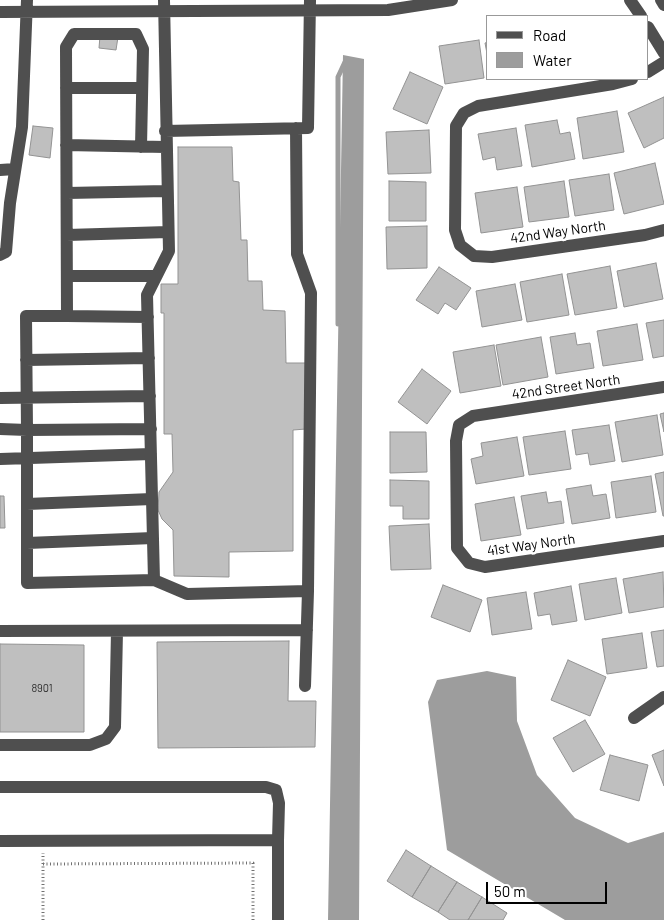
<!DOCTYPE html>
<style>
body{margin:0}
#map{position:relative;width:664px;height:920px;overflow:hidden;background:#fff;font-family:Barlow,sans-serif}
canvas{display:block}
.legend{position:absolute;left:486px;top:15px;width:162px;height:65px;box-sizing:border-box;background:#fff;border:1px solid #999;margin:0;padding:6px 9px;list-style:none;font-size:15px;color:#000}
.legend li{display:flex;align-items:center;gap:10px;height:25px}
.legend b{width:25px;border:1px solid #999}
.scale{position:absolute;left:486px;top:882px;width:121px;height:22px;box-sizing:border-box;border:2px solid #000;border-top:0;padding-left:6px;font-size:15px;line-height:18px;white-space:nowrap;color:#000;-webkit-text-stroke:4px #fff;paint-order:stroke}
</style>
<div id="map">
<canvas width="664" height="920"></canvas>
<ul class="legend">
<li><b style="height:6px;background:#4f4f4f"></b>Road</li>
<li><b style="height:14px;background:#9d9d9d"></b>Water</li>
</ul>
<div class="scale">50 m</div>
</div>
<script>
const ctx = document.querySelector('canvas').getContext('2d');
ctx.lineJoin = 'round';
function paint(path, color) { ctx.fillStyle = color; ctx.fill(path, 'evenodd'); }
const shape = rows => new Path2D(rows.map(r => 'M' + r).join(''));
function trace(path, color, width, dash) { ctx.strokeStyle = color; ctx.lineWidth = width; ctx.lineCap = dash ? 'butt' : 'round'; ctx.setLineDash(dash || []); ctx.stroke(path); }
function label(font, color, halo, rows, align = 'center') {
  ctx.font = font + ' Barlow,sans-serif'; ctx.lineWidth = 5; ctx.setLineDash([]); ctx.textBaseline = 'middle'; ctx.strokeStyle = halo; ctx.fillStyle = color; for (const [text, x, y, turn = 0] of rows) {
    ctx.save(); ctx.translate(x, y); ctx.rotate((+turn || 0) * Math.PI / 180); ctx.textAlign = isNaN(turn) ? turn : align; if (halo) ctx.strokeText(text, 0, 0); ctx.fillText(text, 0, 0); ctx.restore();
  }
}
const water = shape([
 [343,55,364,59,359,920,328,920],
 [487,671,516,677,517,721,537,775,575,818,628,843,664,832,664,920,565,920,447,850,428,702,437,680]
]);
const stream = shape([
 [338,324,338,77,345,62]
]);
const building = shape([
 [100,36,118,37,116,50,99,48,100,36],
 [479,40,484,78,445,84,439,46,479,40],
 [488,42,488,59,485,43,488,42],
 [410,72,443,87,427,124,393,109,410,72],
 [664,97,664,138,644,148,628,113,664,97],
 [617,111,624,152,583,159,577,118,617,111],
 [557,120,560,134,570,132,575,159,532,167,525,125,557,120],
 [33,126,53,128,50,158,29,155,33,126],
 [516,128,522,166,497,170,495,157,483,160,478,134,516,128],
 [429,130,431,173,388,174,386,132,429,130],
 [178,147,232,147,233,181,239,182,241,240,247,240,248,281,262,281,263,310,285,311,286,363,306,363,306,429,293,430,293,551,229,552,229,577,174,576,173,530,162,519,158,510,159,492,173,472,172,434,164,434,164,313,161,313,161,284,178,284,178,147],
 [655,163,664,204,624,214,614,173,655,163],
 [609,174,614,210,575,216,569,180,609,174],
 [389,181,426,182,426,221,389,221,389,181],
 [564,181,569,217,529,222,524,187,564,181],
 [517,187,523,227,481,233,475,193,517,187],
 [427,226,427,268,387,269,386,227,427,226],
 [656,263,663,299,624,307,617,271,656,263],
 [610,266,617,308,575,315,567,274,610,266],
 [439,267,471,288,456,310,445,303,438,314,416,300,439,267],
 [562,274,569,315,527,322,520,282,562,274],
 [515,284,522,320,482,327,476,291,515,284],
 [664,320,664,356,653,358,646,323,664,320],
 [637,324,643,360,603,366,597,331,637,324],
 [575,333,577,345,590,343,594,368,556,374,550,337,575,333],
 [541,337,548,377,503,385,496,345,541,337],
 [494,345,501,386,460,393,453,352,494,345],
 [422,369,451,391,427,424,398,402,422,369],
 [664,413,664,432,660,414,664,413],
 [657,415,663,455,622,462,615,422,657,415],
 [609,425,615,461,590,465,588,453,576,455,572,430,609,425],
 [565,431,571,469,529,475,523,437,565,431],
 [390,432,426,432,427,472,390,473,390,432],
 [517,437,524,476,476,484,471,459,483,456,481,443,517,437],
 [664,472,664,516,663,516,655,474,664,472],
 [651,476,656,512,616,518,611,482,651,476],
 [390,480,429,481,429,519,403,519,403,506,390,506,390,480],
 [591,485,593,496,606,494,610,518,572,524,566,489,591,485],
 [546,492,548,503,561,501,564,523,527,529,521,496,546,492],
 [0,496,4,496,5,528,0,528,0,496],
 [514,497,521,535,481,541,475,504,514,497],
 [429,524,431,569,391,570,389,526,429,524],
 [663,572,664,607,629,613,623,579,663,572],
 [616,578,622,613,585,620,579,584,616,578],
 [443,585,482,600,470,632,431,617,443,585],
 [571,586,577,621,552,625,550,614,538,616,534,593,571,586],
 [526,592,532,629,492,635,487,598,526,592],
 [664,630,664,666,657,667,651,632,664,630],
 [642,633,647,668,607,674,602,639,642,633],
 [289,641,288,701,316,701,315,747,158,748,157,642,289,641],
 [0,644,84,645,84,732,0,732,0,644],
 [568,660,606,677,590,716,551,700,568,660],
 [585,720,605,754,573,772,553,738,585,720],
 [664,750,664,786,652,755,664,750],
 [610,755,648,765,639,801,600,790,610,755],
 [406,850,431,866,412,897,387,881,406,850],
 [431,866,457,882,438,912,412,897,431,866],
 [457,882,482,897,468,920,450,920,438,912,457,882],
 [482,897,507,913,503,920,468,920,482,897]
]);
const path = shape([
 [43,864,253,863,253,920],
 [43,920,43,853]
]);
const minor = shape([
 [630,0,641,16],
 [661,0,664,5],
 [0,12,388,10,452,0],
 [648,27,664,53],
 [648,72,664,62],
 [632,79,613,84,478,106,464,113,456,126,455,230,460,245,474,256,492,257,645,235,664,230],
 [66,88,142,88],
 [165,131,308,128,310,0],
 [66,145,165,147],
 [0,170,15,169],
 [67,193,166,191],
 [67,235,168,232],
 [0,255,6,252,10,203,22,127,27,0],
 [67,276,156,276],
 [67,316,148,317],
 [26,360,149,358],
 [664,387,473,416,459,425,456,441,457,548,469,563,485,567,664,541],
 [0,398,150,396],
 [0,429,27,430,26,316,67,316,66,47,74,34,136,34,143,49,141,147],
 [151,429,27,430,27,583,154,580,187,594,308,591,311,293,297,254,296,128],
 [0,459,151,454],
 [27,504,152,499],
 [27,543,153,538],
 [154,580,147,295,169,251,164,0],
 [0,631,307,630],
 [305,686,308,591],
 [634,718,664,697],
 [0,745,90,745,106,739,115,727,117,631],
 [0,787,266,787,276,790,279,803,278,840],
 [0,841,278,840,278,920]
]);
const numberNames = [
 ["8901",42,688]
];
const streetNames = [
 ["42nd Way North",558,232,-8],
 ["42nd Street North",566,387,-8],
 ["41st Way North",531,545,-8]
];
paint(water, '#9d9d9d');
trace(stream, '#9d9d9d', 5);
paint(building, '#bfbfbf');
trace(building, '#939393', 1);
trace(path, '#717171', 3, [1, 2.5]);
trace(minor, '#4f4f4f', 12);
label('11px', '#303030', null, numberNames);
label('14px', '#000', '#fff', streetNames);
</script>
